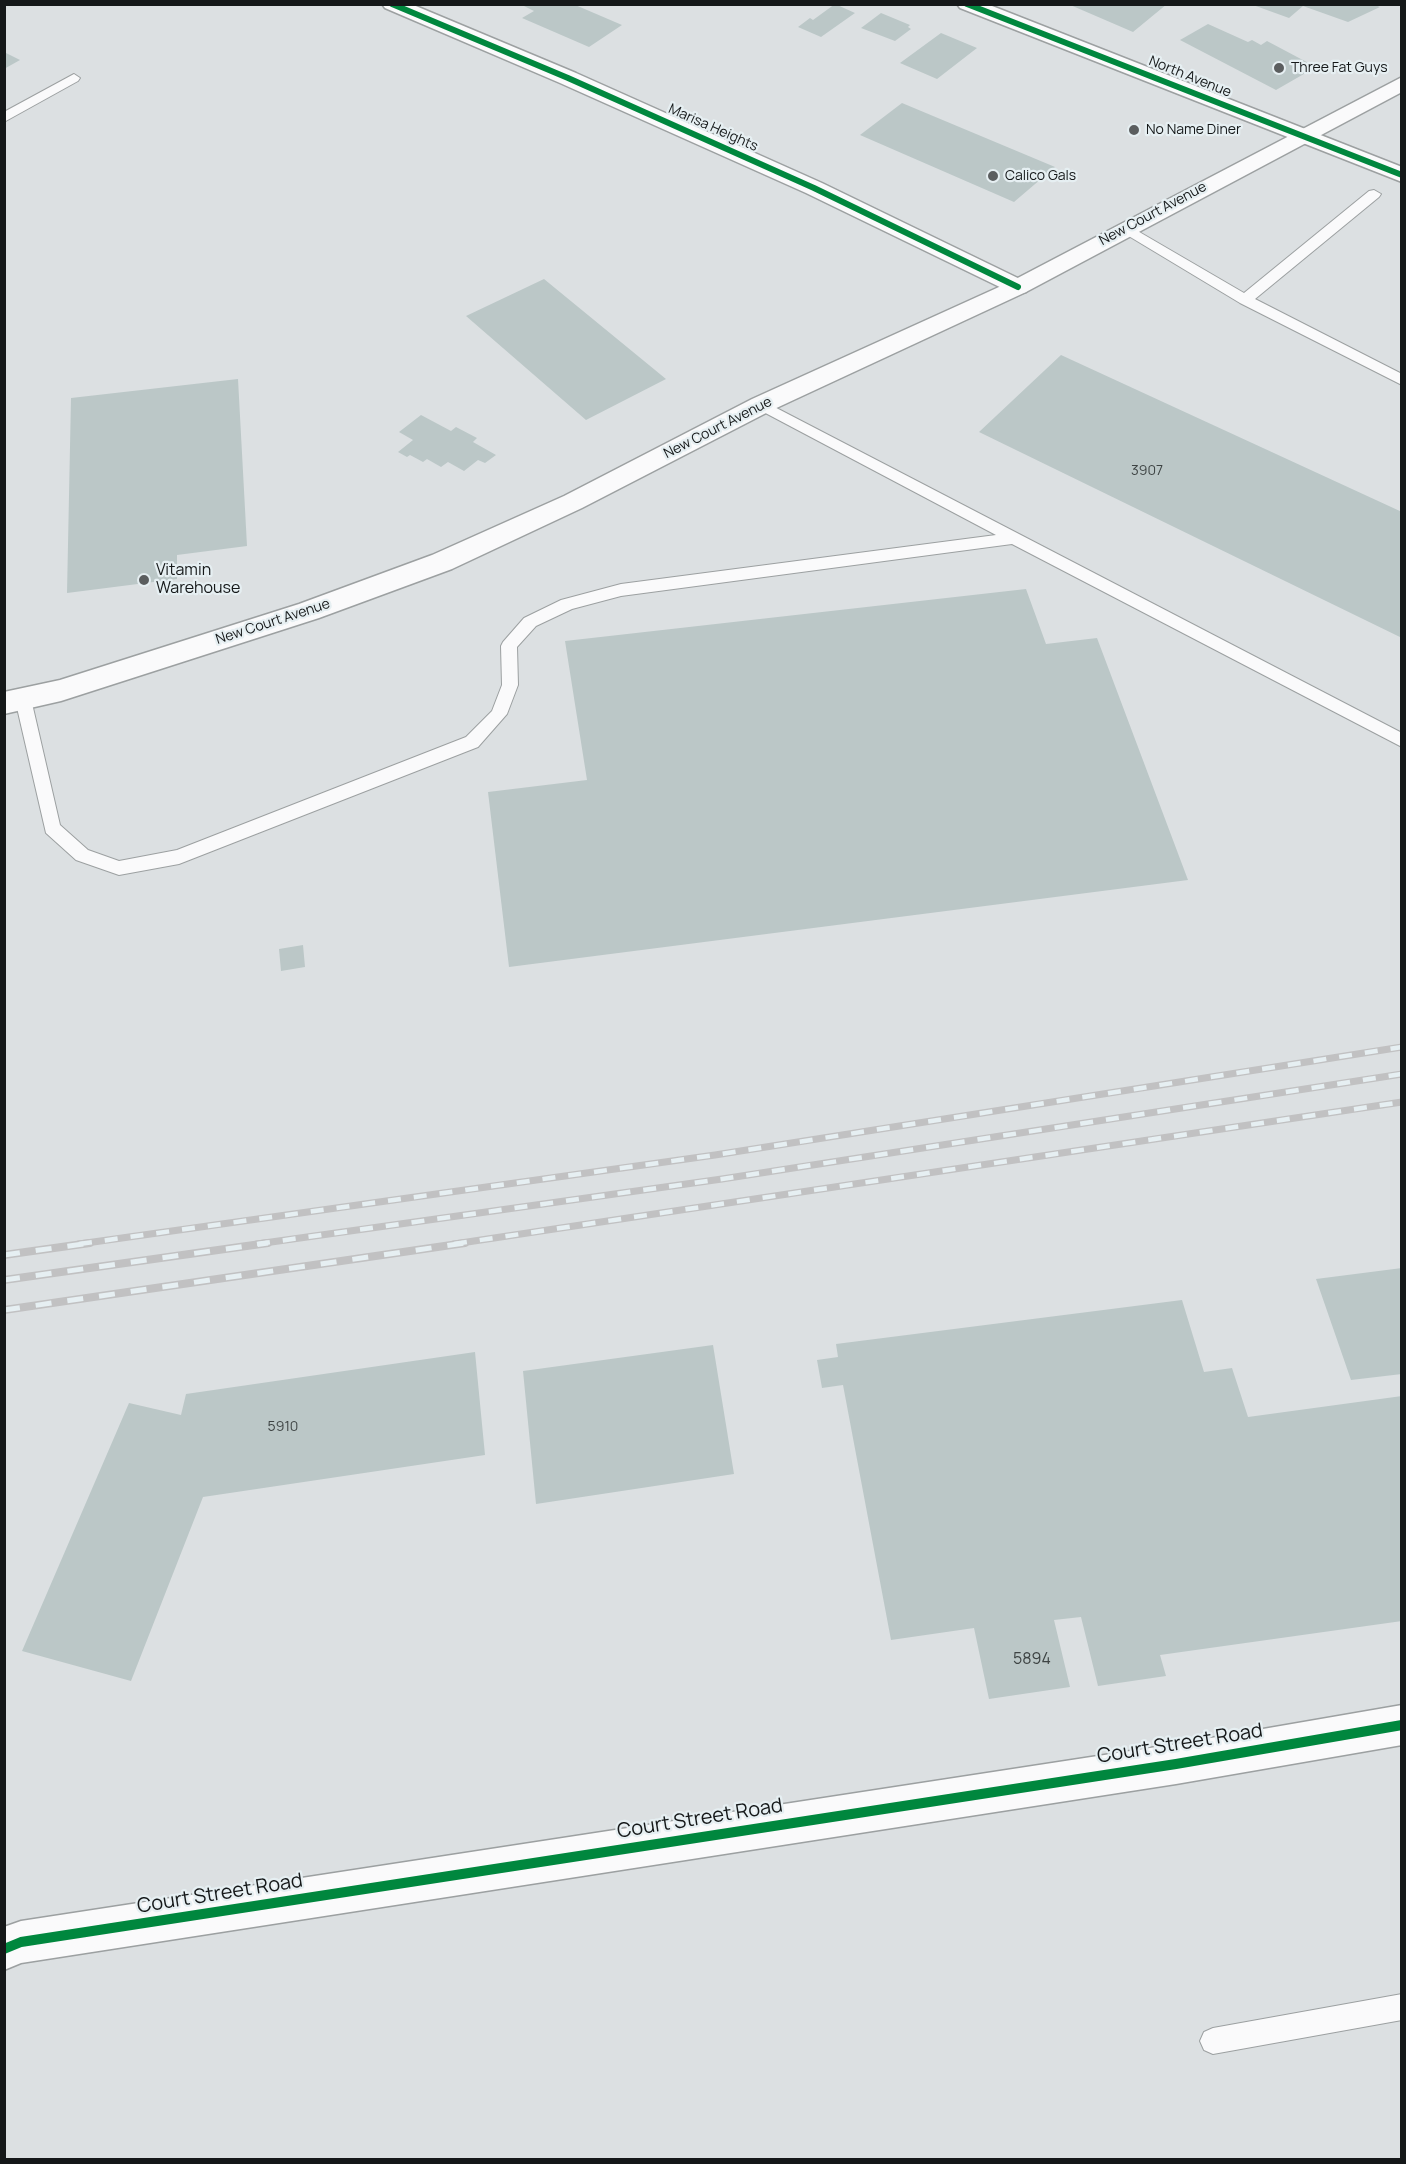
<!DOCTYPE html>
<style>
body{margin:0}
#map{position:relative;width:1406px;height:2164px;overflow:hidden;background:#dce0e2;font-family:Manrope,sans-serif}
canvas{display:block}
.frame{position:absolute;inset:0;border:6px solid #151819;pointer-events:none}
</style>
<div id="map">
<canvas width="1406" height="2164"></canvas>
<div class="frame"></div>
</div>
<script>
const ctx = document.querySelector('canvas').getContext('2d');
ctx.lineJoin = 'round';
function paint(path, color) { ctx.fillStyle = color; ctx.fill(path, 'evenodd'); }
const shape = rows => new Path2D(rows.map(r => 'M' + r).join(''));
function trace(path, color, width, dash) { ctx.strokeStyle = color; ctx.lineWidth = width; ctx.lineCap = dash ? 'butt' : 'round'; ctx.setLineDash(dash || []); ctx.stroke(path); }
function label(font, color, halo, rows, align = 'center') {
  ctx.font = font + ' Manrope,sans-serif'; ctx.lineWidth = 4.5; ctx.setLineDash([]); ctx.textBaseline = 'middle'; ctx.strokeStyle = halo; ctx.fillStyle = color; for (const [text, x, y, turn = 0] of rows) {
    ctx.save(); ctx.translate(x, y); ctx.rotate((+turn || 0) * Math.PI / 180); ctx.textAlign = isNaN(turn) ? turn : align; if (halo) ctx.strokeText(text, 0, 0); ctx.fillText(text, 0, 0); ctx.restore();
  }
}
const building = shape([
 [520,4,573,4,622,25,589,47,522,18,534,11],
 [835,4,855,13,821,37,798,27,810,18,813,20],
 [1068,4,1167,4,1133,32],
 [1373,4,1380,7,1348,22,1303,6,1289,18,1253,5],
 [881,13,910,25,908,27,911,29,895,41,861,28],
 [1208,24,1248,42,1252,40,1261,45,1267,41,1316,67,1276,90,1180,40],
 [941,33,977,48,937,79,900,63],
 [4,52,20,60,4,69],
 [902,103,1055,167,1014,202,860,135],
 [544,279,666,379,586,420,466,316],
 [1061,355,1402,512,1402,638,979,432],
 [238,379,247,546,177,555,177,579,67,593,71,398],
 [421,415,451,431,456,427,477,438,473,442,496,455,485,463,478,460,464,471,448,462,441,467,427,459,423,462,410,455,407,457,398,452,413,440,399,432],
 [1026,589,1046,644,1097,638,1188,880,509,967,488,792,587,780,565,641],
 [303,945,305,967,281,971,279,949],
 [1402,1268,1402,1374,1351,1380,1316,1279],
 [1182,1300,1204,1372,1232,1368,1248,1417,1402,1396,1402,1621,1160,1655,1166,1676,1098,1686,1081,1617,1054,1620,1070,1687,989,1699,974,1628,891,1640,843,1385,822,1388,817,1360,838,1357,836,1344],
 [713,1345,734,1474,536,1504,523,1371],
 [475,1352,485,1455,203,1497,131,1681,22,1651,129,1403,181,1415,186,1394]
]);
const service = shape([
 [74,74,80,78,78,81,4,122,4,112,74,74],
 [1374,190,1381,194,1379,197,1255,299,1402,374,1402,385,1240,303,1117,229,1119,226,1129,226,1244,293,1369,191,1374,190],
 [761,400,1402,733,1402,747,1012,544,621,596,572,609,536,626,517,647,518,685,507,714,478,747,179,864,119,875,76,860,46,833,15,699,17,695,23,693,29,695,31,699,60,825,88,850,119,861,177,850,466,737,492,711,502,685,501,646,503,642,524,618,561,600,621,584,996,535,756,408,754,405,761,400],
 [1402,1994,1402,2020,1213,2054,1204,2050,1200,2041,1204,2032,1213,2028,1402,1994]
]);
const minor = shape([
 [382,4,411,4,576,73,822,183,1026,282,1030,287,1026,292,1018,294,1010,292,806,193,560,83,385,8,382,4],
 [957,4,987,4,1402,167,1402,182,960,8,957,4]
]);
const tertiary = shape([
 [1402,1705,1402,1745,1176,1784,21,1963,4,1970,4,1927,21,1921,1176,1744,1402,1705]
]);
const secondary = shape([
 [1402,77,1402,92,1026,292,770,411,582,508,452,569,319,618,61,701,4,714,4,692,60,680,299,604,432,555,564,496,752,399,1010,282,1402,77]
]);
const railFar1 = shape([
 [79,1244,715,1155,1402,1047],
 [257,1244,722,1179,1402,1074],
 [454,1244,1402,1102]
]);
const rail = shape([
 [4,1255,90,1243],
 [4,1280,268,1243],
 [4,1310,465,1243]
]);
const cyclewayFar1 = shape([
 [392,4,568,78,814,188,1018,287],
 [967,4,1402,175]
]);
const cycleway = shape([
 [4,1949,21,1942,1176,1764,1402,1725]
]);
const markers = [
 [1279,68,6,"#5b5e5f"],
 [1134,130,6,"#5b5e5f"],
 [993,176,6,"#5b5e5f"],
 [144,580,6,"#5b5e5f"]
];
const farPoinames = [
 ["Three Fat Guys",1291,68],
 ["No Name Diner",1146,130],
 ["Calico Gals",1005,176]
];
const farStreetnames = [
 ["North Avenue",1190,77,22],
 ["Marisa Heights",713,128,24],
 ["New Court Avenue",1153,214,-28],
 ["New Court Avenue",718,428,-27],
 ["New Court Avenue",273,622,-18]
];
const numberNames = [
 ["3907",1147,471],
 ["5910",283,1427]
];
const poiNames = [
 ["Vitamin",156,571],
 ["Warehouse",156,589]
];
const nearNumbernames = [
 ["5894",1032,1660]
];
const nearStreetnames = [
 ["Court Street Road",1180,1744,-9],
 ["Court Street Road",700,1819,-9],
 ["Court Street Road",220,1894,-9]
];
paint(building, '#bbc7c7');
trace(service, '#9ca0a1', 2);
trace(minor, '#9ca0a1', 3);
trace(tertiary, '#9ca0a1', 3);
trace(secondary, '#9ca0a1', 3);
paint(service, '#fafafb');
paint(minor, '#fafafb');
paint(tertiary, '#fafafb');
paint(secondary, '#fafafb');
trace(railFar1, '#c1c1c2', 7);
trace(rail, '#c1c1c2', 8);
trace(railFar1, '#e6eff2', 4.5, [13]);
trace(rail, '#e6eff2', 5, [16]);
trace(cyclewayFar1, '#00873e', 6);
trace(cycleway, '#00873e', 10);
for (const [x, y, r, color] of markers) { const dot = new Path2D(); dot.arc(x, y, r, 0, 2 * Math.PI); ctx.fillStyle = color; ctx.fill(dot); trace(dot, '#e6eff2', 2); }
label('14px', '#151819', '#e6eff2', farPoinames, 'left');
label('14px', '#151819', '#e6eff2', farStreetnames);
label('14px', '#3e4444', null, numberNames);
label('16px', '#151819', '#e6eff2', poiNames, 'left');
label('16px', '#3e4444', null, nearNumbernames);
label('20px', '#151819', '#e6eff2', nearStreetnames);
</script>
